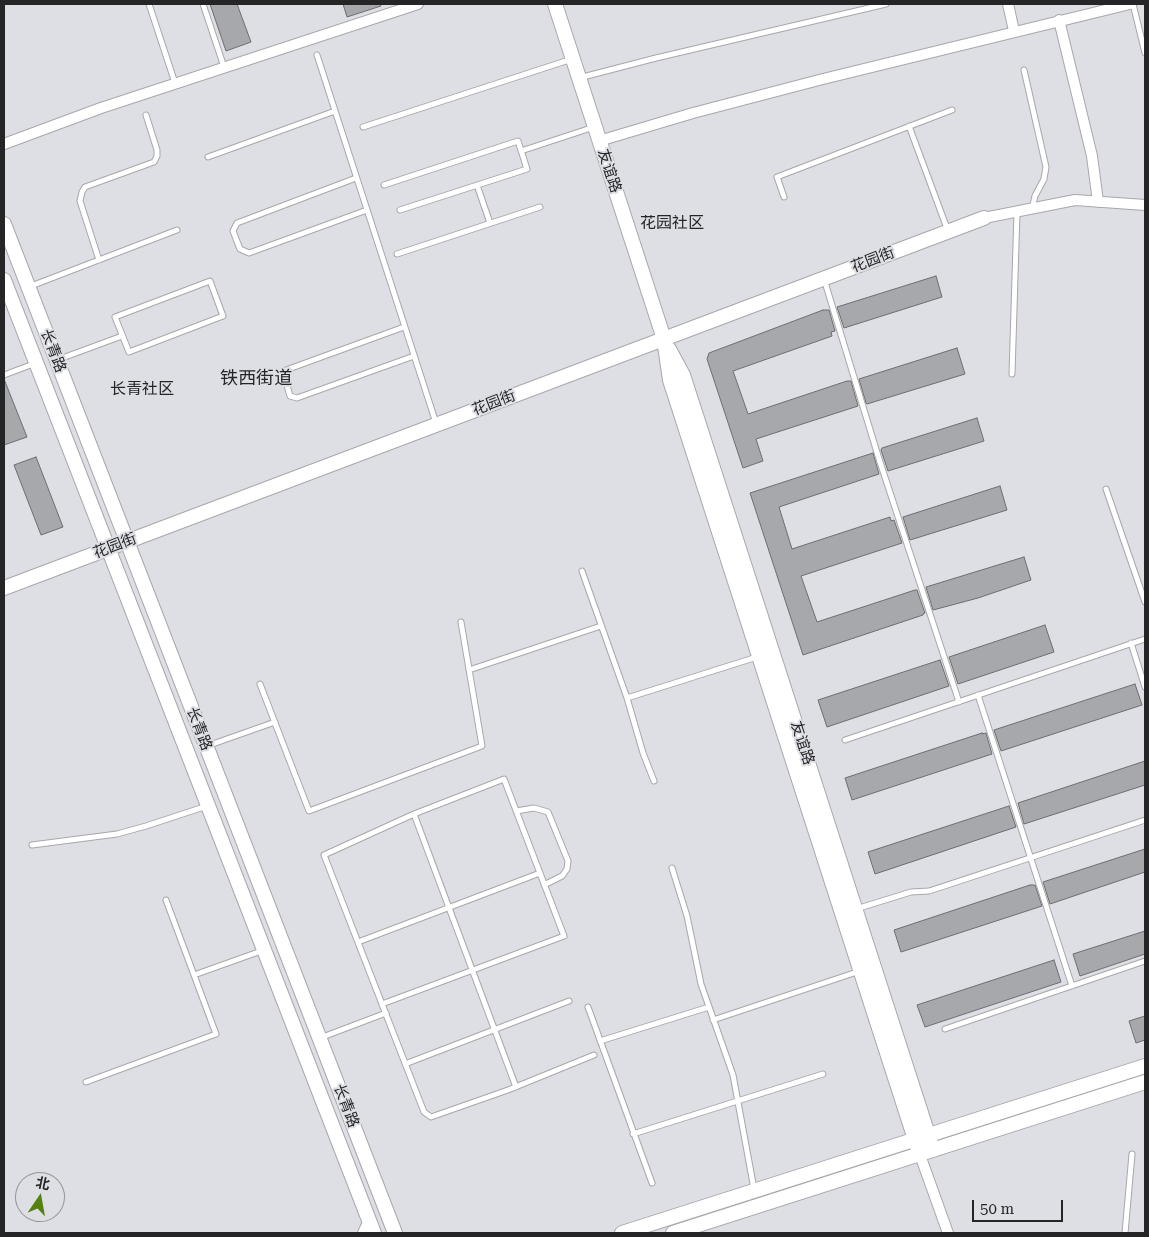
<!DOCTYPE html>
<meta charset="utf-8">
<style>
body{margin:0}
#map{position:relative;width:1149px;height:1237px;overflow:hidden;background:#dedfe4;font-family:"Roboto Serif","Noto Sans SC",serif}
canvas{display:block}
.frame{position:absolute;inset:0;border:5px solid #252527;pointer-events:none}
.north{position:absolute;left:15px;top:1172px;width:50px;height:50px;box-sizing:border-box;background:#dedfe4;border:1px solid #949598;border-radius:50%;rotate:12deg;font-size:14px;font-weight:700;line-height:20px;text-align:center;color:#252527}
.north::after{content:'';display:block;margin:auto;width:18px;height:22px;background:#55820e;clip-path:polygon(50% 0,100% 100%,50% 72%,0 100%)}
.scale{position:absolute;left:972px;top:1200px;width:91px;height:22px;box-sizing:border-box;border:2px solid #252527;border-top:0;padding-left:6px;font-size:15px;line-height:18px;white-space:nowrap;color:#252527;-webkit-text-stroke:4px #dedfe4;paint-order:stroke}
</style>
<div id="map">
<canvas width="1149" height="1237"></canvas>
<div class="frame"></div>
<div class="north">北</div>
<div class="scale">50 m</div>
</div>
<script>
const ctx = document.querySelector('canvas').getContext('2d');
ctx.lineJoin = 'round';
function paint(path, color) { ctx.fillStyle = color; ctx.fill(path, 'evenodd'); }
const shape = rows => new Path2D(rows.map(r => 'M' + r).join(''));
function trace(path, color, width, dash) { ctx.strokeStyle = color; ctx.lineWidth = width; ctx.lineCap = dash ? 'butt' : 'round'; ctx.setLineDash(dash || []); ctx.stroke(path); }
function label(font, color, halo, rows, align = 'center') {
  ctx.font = font + ' "Roboto Serif","Noto Sans SC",serif'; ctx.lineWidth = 4; ctx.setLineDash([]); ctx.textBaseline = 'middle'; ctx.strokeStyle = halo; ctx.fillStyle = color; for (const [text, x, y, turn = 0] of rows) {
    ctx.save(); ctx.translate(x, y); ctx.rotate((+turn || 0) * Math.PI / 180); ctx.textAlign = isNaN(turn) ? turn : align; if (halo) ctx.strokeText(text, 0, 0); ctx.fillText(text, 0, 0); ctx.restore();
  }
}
const building = shape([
 [210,4,237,4,251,42,226,51,210,4],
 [343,4,380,4,381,6,347,17,343,4],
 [936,276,942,297,844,328,837,307,936,276],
 [823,310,829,310,835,331,831,332,832,336,733,371,748,414,847,381,851,381,858,406,756,439,763,461,743,468,707,359,709,353,823,310],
 [957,348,965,374,867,404,866,403,859,379,957,348],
 [4,379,27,437,4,445,4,379],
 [977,418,984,441,888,471,881,450,882,448,977,418],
 [873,453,879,474,779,507,792,549,890,517,891,521,894,520,902,543,801,576,817,622,915,590,917,590,925,613,923,614,923,615,803,655,750,493,873,453],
 [36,457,63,527,41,535,14,465,36,457],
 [1000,486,1007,510,910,540,903,517,1000,486],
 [1024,557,1031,580,978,598,933,610,926,587,1024,557],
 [1045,625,1054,652,958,684,949,657,1045,625],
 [940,660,949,686,827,727,818,700,940,660],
 [1135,684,1142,705,1001,751,994,730,1135,684],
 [982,733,982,734,986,733,992,754,852,800,845,778,982,733],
 [1145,761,1145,785,1024,824,1018,803,1145,761],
 [1009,806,1016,827,875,874,868,852,1009,806],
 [1145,849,1145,872,1050,904,1043,882,1145,849],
 [1030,885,1035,885,1042,906,901,952,894,930,1030,885],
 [1145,931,1145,954,1080,976,1073,954,1145,931],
 [1054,960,1061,982,925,1027,917,1005,1054,960],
 [1145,1016,1145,1040,1136,1043,1129,1021,1145,1016]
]);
const lane = shape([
 [149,4,175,83],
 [203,4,224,67],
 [1133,4,1145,53],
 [317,55,436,423],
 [1024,70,1046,167,1044,179,1035,196,1032,209],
 [579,78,656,58,886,4],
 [909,126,948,231],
 [363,127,572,59],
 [521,151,594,127],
 [208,157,335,111],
 [356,178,237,223,233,231,240,249,249,253,367,210],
 [384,185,518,141,527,169,400,210],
 [477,185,490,223],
 [784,197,777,177,952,110],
 [397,254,540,207],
 [99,260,80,201,82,192,85,187,154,162,157,156,157,150,146,115],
 [824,279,879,459,959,702],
 [210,281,223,316,129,352,115,317,210,281],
 [31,286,177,230],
 [404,327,286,370,284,375,290,396,297,398,414,356],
 [57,360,122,336],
 [1012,374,1017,212],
 [4,375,36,363],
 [1106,489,1145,602],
 [582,571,627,698,643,753,654,781],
 [1131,643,1145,687],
 [469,670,601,626],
 [260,684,309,811,482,746,461,622],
 [978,695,1072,986],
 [627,698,757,657],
 [845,740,1145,639],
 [207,746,275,722],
 [516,811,534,808,548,812,568,861,567,869,562,876,544,885],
 [414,814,516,1087],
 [32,845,117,834,146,826,207,806],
 [672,868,687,916,701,984,733,1075,754,1189],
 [856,909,911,892,929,891,1145,820],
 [358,942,540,873],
 [194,975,264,950],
 [382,1004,564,936,504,779,414,814,324,855,424,1112,431,1117,508,1090,594,1055],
 [588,1007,652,1183],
 [713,1020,860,971],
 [945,1029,1145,961],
 [320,1038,386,1013],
 [600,1041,709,1007],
 [405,1064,569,1001],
 [86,1082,216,1034,166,900],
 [633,1134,823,1074],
 [1125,1233,1132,1154]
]);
const street = shape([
 [1008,4,1014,31],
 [1059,20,1092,156,1098,202],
 [599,141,693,113,823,79,1130,4],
 [4,144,101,108,418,4],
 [984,218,1075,200,1145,205],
 [920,1155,948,1233],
 [363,1233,369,1220]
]);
const secondary = shape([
 [555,4,664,339,670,380,920,1155],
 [4,224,395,1233],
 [4,280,374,1233],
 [669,349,683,375,933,1150],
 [4,588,984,218],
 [622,1233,1145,1066],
 [673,1233,1145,1082]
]);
const streetNames = [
 ["友谊路",609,171,72],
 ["花园街",873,260,-21],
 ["长青路",53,351,69],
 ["花园街",494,403,-21],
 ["花园街",115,546,-21],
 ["长青路",199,729,69],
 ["友谊路",802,743,72],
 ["长青路",346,1106,69]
];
const neighbourhoodNames = [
 ["花园社区",672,223],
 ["长青社区",142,389]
];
const quarterNames = [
 ["铁西街道",256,379]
];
paint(building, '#a7a8ac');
trace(building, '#6c6d71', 1);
trace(lane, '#a7a7ac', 7);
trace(street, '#a7a7ac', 12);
trace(secondary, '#a7a7ac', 16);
trace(lane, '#fff', 5);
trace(street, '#fff', 10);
trace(secondary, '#fff', 14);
label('15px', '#252527', '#dedfe4', streetNames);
label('16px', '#252527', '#dedfe4', neighbourhoodNames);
label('18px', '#252527', '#dedfe4', quarterNames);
</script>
